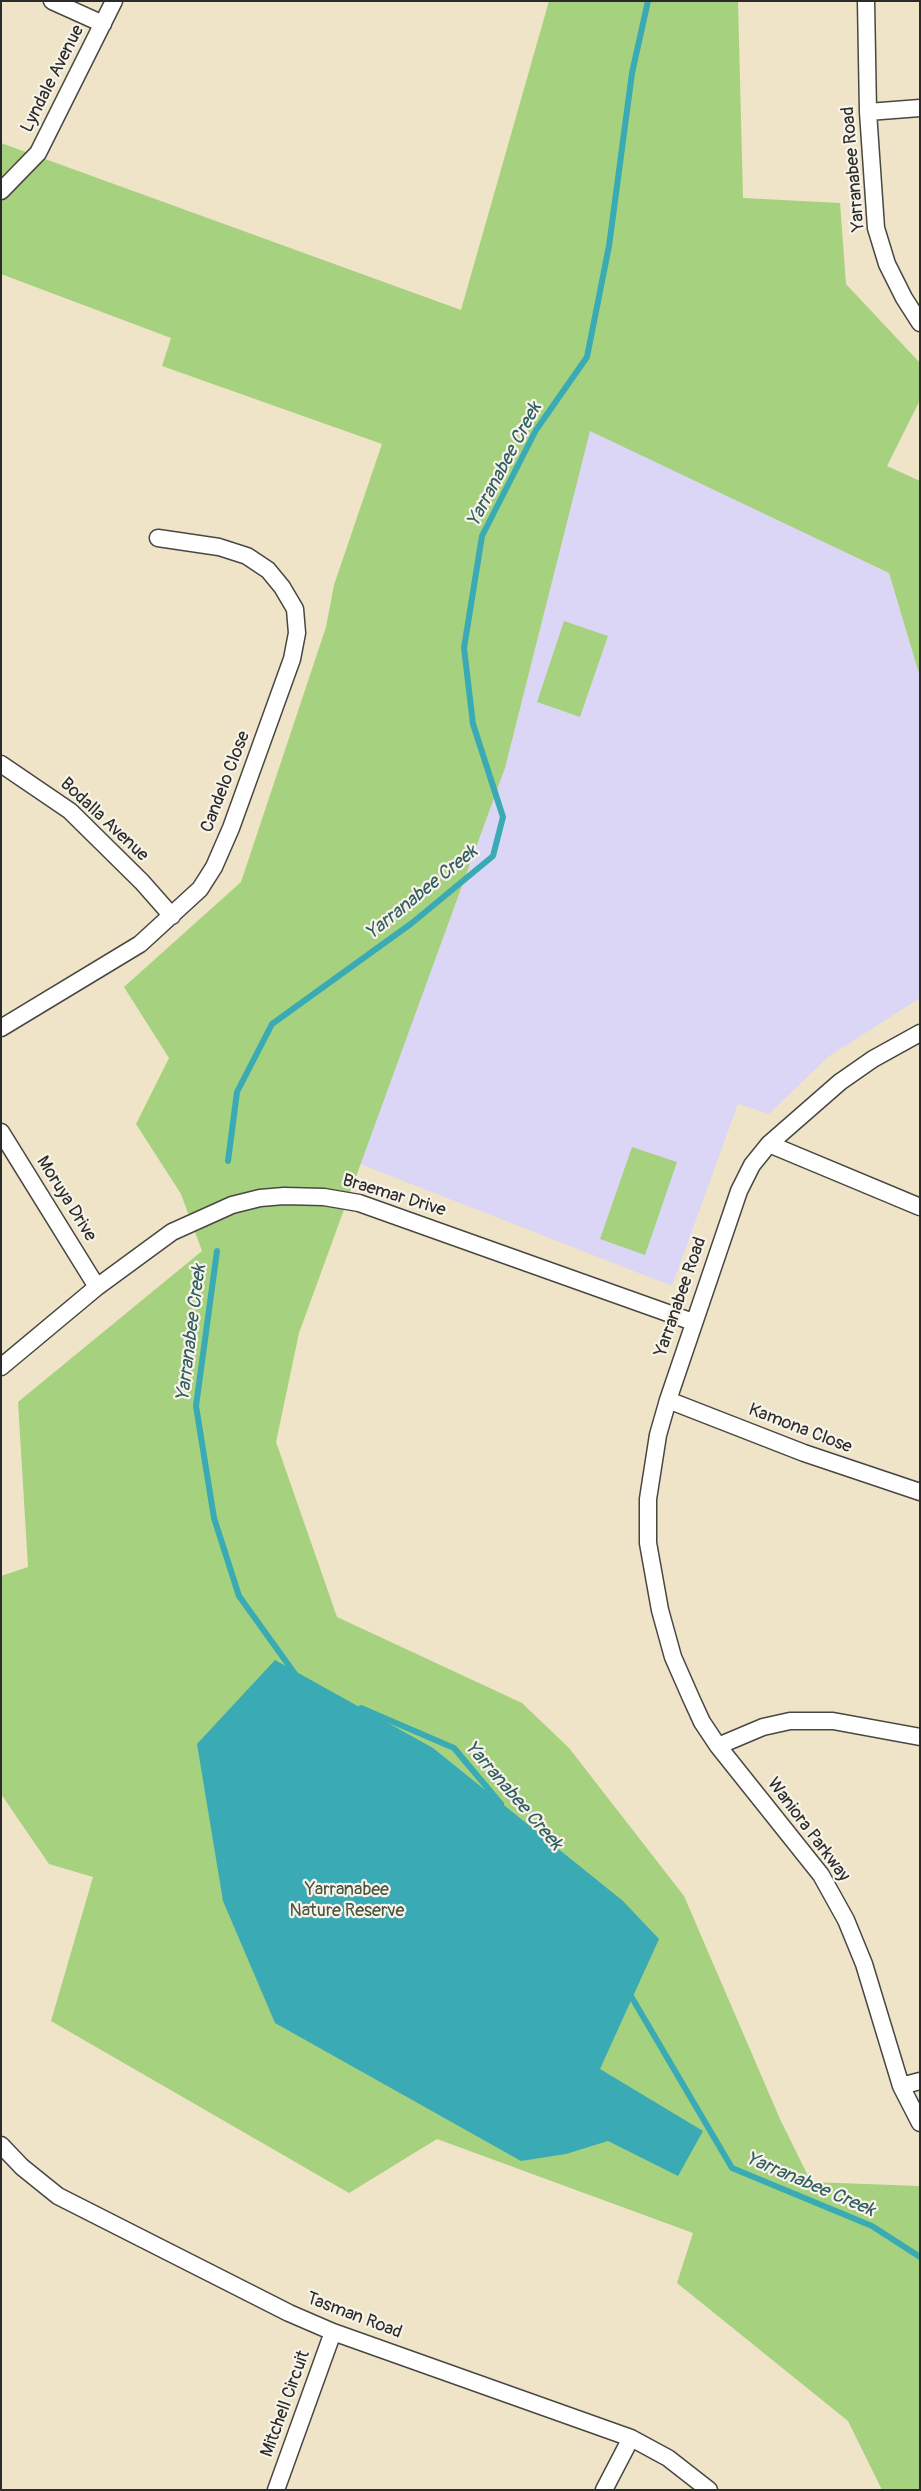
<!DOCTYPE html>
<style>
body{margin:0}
#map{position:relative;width:921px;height:2491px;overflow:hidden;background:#efe4c7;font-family:Pangolin,sans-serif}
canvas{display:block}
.frame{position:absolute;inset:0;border:2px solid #2b2b2b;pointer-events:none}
</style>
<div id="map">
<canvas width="921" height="2491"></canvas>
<div class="frame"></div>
</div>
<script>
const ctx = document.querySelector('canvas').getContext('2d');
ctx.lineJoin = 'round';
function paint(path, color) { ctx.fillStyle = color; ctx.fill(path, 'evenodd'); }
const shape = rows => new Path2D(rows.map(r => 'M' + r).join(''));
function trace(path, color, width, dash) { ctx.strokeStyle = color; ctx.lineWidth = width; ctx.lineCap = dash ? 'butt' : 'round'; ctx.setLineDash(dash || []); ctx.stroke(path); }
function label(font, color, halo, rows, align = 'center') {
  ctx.font = font + ' Pangolin,sans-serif'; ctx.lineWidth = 4.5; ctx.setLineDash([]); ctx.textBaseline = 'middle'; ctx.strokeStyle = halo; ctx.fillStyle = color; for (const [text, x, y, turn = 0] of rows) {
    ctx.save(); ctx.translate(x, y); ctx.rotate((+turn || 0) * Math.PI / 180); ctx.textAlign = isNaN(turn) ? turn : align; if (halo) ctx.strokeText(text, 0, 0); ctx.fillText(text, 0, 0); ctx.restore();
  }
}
const built = shape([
 [590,430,889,573,920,677,920,998,828,1057,769,1114,738,1104,672,1286,360,1164,505,768]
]);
const green = shape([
 [549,1,738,1,743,198,840,203,846,284,920,363,920,400,887,466,920,481,920,677,889,573,590,431,505,768,299,1333,276,1442,337,1617,522,1703,569,1748,684,1896,780,2119,811,2182,920,2186,920,2490,882,2490,848,2421,677,2283,693,2233,437,2139,349,2193,51,2021,93,1877,49,1864,1,1794,1,1576,28,1567,18,1402,202,1251,181,1194,136,1124,169,1058,124,987,241,882,326,627,334,585,382,444,162,366,171,338,1,274,1,143,461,310],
 [564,621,608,636,580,717,537,702],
 [632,1147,677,1162,645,1255,600,1239]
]);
const water = shape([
 [275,1660,433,1748,623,1901,659,1939,600,2069,703,2131,678,2176,608,2141,566,2154,521,2161,275,2023,223,1901,197,1744]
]);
const stream = shape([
 [228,1161,237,1092,272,1024,412,923,493,856,503,817,473,724,464,648,482,536,536,430,587,357,609,246,632,73,648,1],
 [217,1251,196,1406,214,1518,239,1596,295,1674],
 [361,1708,454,1748,501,1804],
 [628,1991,732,2168,872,2226,920,2257]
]);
const minor = shape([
 [52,1,103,24],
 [866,1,868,112,876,228,887,264,904,298,920,323],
 [868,112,920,108],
 [1,191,38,153,114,1],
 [1,764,70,811,142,882,172,916],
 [1,1028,140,944,200,889,214,867,231,828,292,659,297,633,295,609,282,587,268,570,247,556,219,547,158,538],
 [920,1033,873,1059,840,1082,769,1144,752,1165,739,1191,668,1400,658,1435,648,1499,648,1543,660,1610,673,1657,691,1698,702,1722,718,1746,821,1875,846,1920,864,1964,901,2086,920,2123],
 [1,1132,97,1287],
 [769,1144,920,1207],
 [1,1367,97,1287,172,1232,232,1205,260,1198,284,1196,324,1197,359,1203,693,1322],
 [668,1400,804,1453,920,1492],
 [718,1746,763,1727,790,1721,833,1721,920,1737],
 [901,2086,920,2081],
 [1,2145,22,2167,58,2196,289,2313,333,2332,631,2438,668,2458,709,2490],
 [276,2490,333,2332],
 [604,2490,631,2438]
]);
const streetNames = [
 ["Lyndale Avenue",53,79,-63],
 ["Yarranabee Road",854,169,-95],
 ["Candelo Close",226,782,-69],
 ["Bodalla Avenue",104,820,43],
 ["Braemar Drive",394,1196,17],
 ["Moruya Drive",66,1199,58],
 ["Yarranabee Road",681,1297,-71],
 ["Kamona Close",800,1429,21],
 ["Waniora Parkway",808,1830,53],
 ["Tasman Road",354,2316,21],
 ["Mitchell Circuit",286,2404,-70]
];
const parkNames = [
 ["Yarranabee",347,1890],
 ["Nature Reserve",347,1911]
];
const waterNames = [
 ["Yarranabee Creek",505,465,-62],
 ["Yarranabee Creek",422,893,-39],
 ["Yarranabee Creek",192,1333,-83],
 ["Yarranabee Creek",513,1796,49],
 ["Yarranabee Creek",810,2185,23]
];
paint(built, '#dcd6f6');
paint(green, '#a6d17e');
paint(water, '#3aabb4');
trace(stream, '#3aabb4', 6);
trace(minor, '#484742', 19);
trace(minor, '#fff', 16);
label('18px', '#2b2b2b', '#f7f3e8', streetNames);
label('18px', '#4a5440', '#f7f3e8', parkNames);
label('italic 19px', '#315e62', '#f7f3e8', waterNames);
</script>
